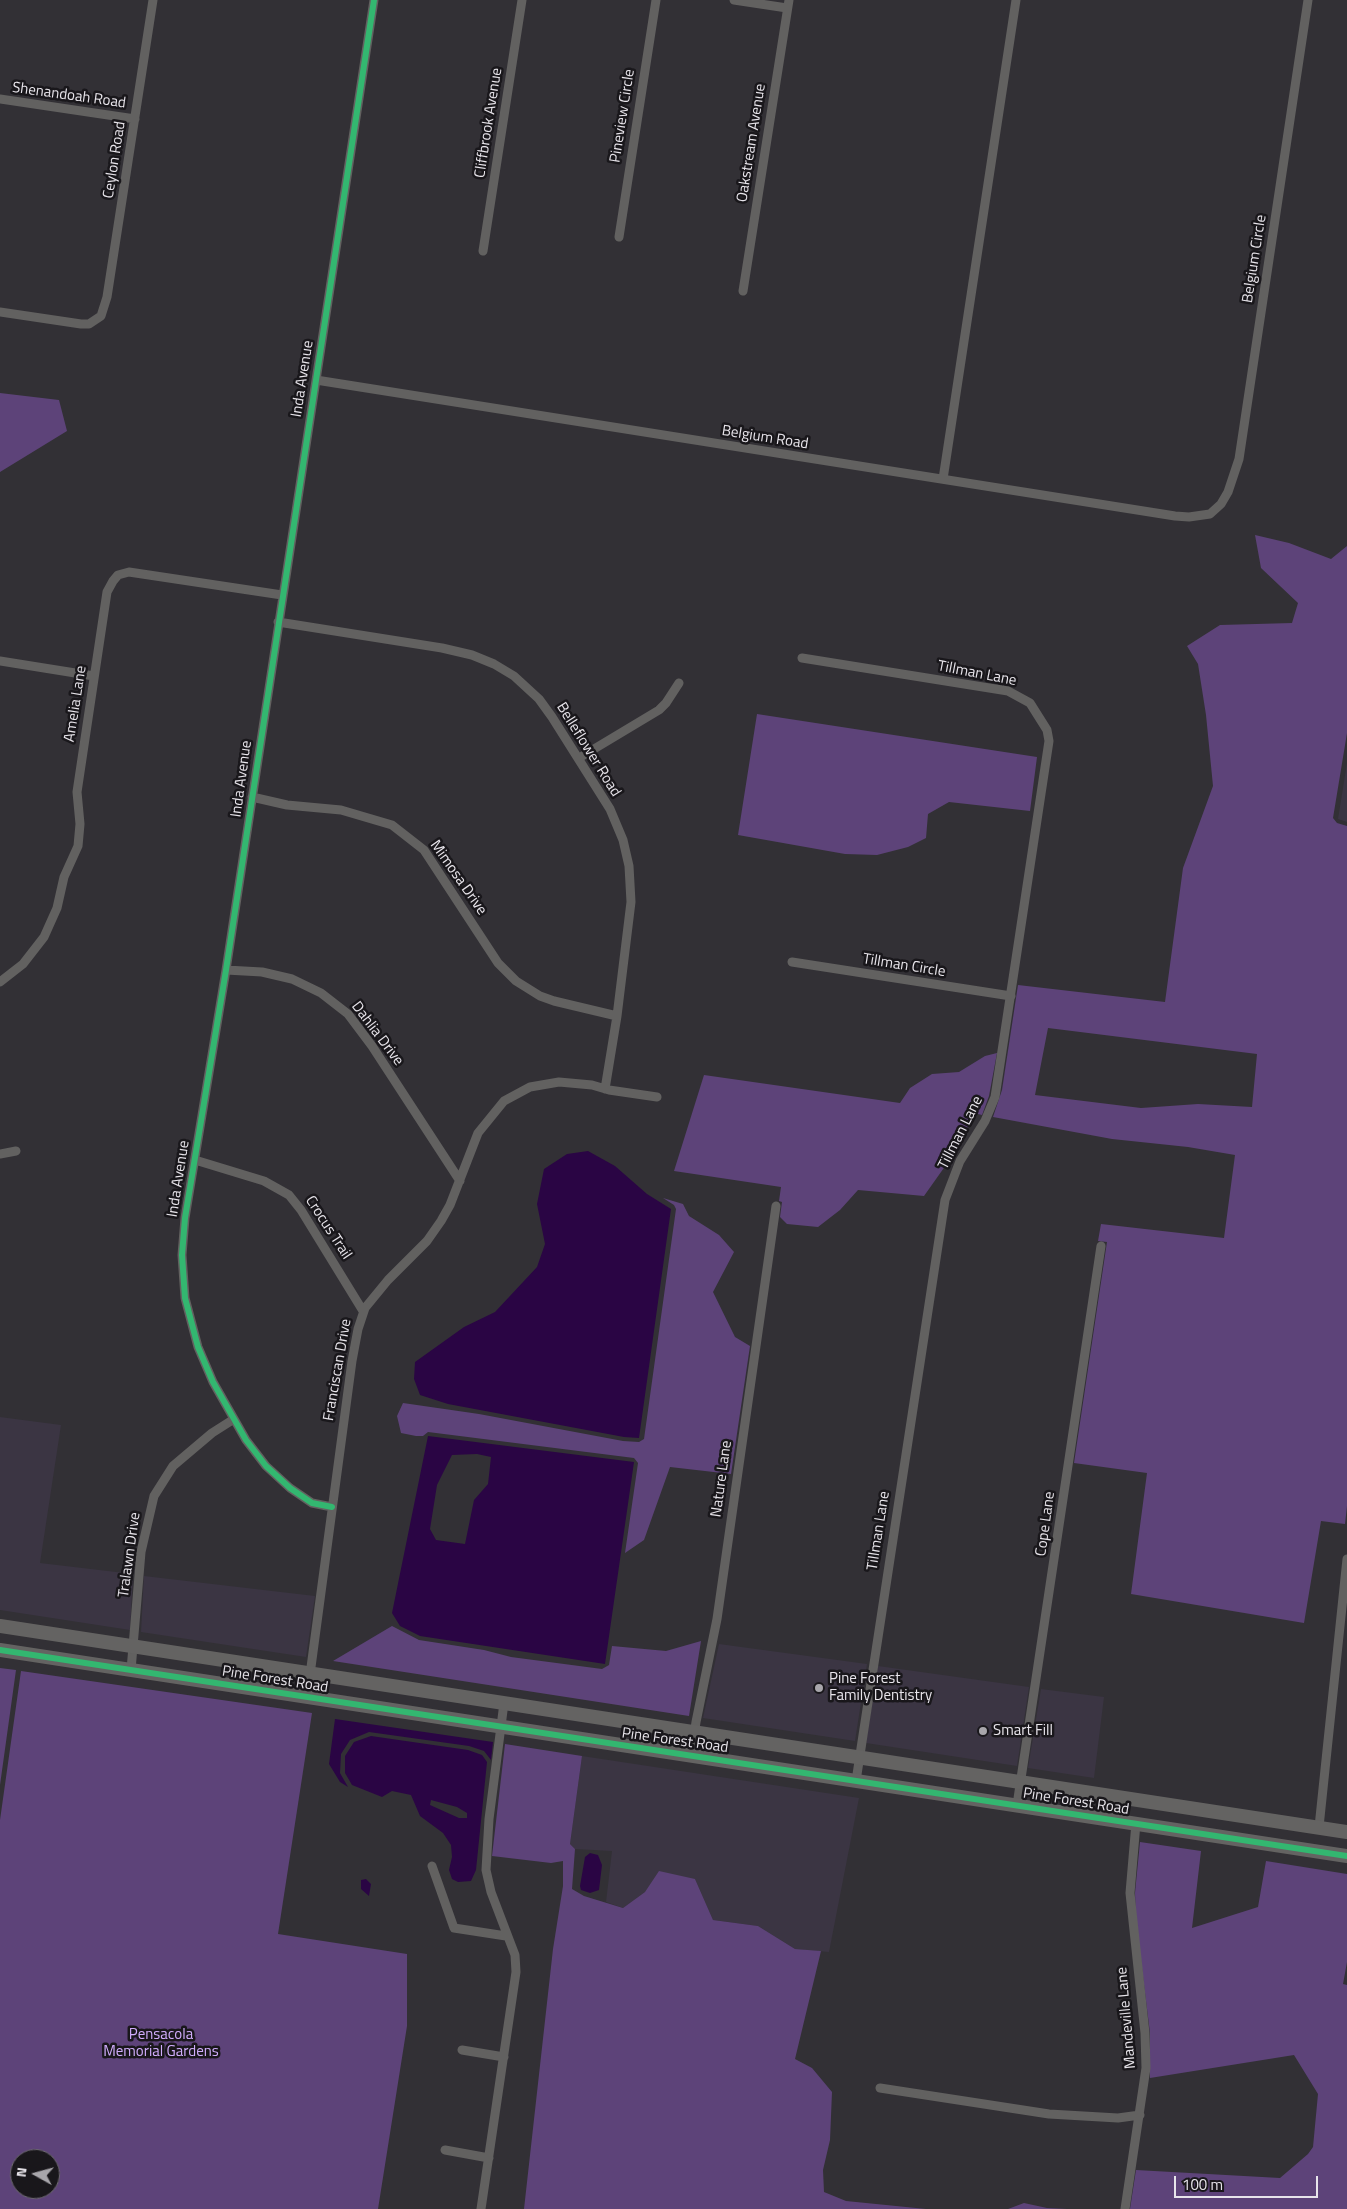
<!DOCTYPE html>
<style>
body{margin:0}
#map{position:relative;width:1347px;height:2209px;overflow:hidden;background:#323035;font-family:"Titillium Web",sans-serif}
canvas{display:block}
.north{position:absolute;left:10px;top:2149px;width:50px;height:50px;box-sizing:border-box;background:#19171b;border:1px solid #6c696e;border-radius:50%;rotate:277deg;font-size:14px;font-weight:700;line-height:20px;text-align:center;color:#e8e5eb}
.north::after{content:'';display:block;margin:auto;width:18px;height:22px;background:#a8a6ab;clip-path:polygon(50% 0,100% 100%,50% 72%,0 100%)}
.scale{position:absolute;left:1174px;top:2176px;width:144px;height:22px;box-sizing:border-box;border:2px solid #e8e5eb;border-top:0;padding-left:6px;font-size:15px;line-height:18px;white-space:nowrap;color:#e8e5eb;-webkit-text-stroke:4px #19171b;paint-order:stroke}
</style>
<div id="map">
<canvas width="1347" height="2209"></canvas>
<div class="north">N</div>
<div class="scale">100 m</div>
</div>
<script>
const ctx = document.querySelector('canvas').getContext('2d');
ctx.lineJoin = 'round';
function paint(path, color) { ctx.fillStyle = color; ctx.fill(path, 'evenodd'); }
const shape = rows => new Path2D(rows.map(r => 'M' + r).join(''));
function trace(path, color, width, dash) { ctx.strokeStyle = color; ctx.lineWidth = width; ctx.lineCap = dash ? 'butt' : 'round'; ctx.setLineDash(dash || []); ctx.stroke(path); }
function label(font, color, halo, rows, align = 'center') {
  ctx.font = font + ' "Titillium Web",sans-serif'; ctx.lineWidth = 5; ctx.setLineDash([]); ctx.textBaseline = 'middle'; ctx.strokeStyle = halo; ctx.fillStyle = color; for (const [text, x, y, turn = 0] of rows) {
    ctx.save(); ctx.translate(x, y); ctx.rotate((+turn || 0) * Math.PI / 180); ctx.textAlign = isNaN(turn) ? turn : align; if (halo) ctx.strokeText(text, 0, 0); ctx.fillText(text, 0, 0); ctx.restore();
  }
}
const built = shape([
 [1347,763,1347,822,1338,819],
 [0,1417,61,1425,40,1563,133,1574,130,1630,0,1610],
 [144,1576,315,1596,306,1657,141,1632],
 [719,1644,867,1664,855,1741,703,1718],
 [878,1666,1029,1687,1017,1766,866,1743],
 [1041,1689,1104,1697,1094,1778,1028,1768],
 [582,1756,859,1798,829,1952,795,1949,758,1926,713,1920,695,1879,645,1892,623,1908,606,1902,612,1851,575,1849,570,1844]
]);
const green = shape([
 [0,393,59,400,67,431,0,472],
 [1255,535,1289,543,1331,559,1347,546,1347,733,1333,818,1337,823,1347,826,1347,1506,1345,1524,1321,1521,1304,1623,1131,1594,1147,1473,1074,1463,1107,1242,1098,1241,1101,1224,1224,1238,1235,1155,1188,1147,1112,1139,993,1117,1002,1090,1018,985,1165,1002,1183,868,1213,786,1206,715,1198,664,1187,646,1220,625,1292,623,1298,603,1261,568],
 [1048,1028,1257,1054,1252,1107,1198,1104,1141,1108,1035,1095],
 [757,714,1037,757,1030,811,949,802,928,814,926,838,908,847,877,855,845,854,738,835],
 [997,1053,989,1096,982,1115,974,1113,958,1148,924,1196,858,1190,840,1210,818,1227,787,1224,780,1217,782,1202,779,1201,781,1187,674,1171,704,1075,900,1103,910,1088,932,1074,959,1072,985,1056],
 [663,1198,683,1204,689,1216,719,1235,734,1252,713,1292,735,1337,750,1346,731,1474,670,1467,644,1540,625,1553,638,1463,634,1458,428,1432,423,1436,416,1436,401,1433,397,1416,403,1403,479,1414,623,1441,639,1442,644,1439,676,1209,674,1205],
 [392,1626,419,1640,484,1650,511,1657,602,1669,609,1665,612,1646,666,1651,701,1641,689,1716,333,1661],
 [0,1668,16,1670,0,1785],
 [21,1671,312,1713,278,1934,407,1954,407,2026,378,2209,0,2209,0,1820],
 [20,2159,50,2159,50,2189,20,2189],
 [505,1744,582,1756,570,1844,575,1849,572,1889,584,1896,623,1908,645,1892,659,1871,695,1879,713,1920,758,1926,795,1949,821,1951,795,2059,812,2068,832,2092,830,2140,823,2170,824,2192,846,2201,926,2209,524,2209,553,1949,563,1886,563,1861,551,1863,492,1856],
 [1140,1842,1201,1851,1192,1928,1258,1907,1266,1861,1347,1874,1347,1962,1343,1984,1347,1985,1347,2209,1130,2209,1136,2170,1280,2178,1308,2154,1313,2147,1318,2094,1294,2055,1150,2078,1150,2033,1136,1920,1135,1893],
 [1024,2203,1047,2208,1067,2209,1008,2209]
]);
const water = shape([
 [588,1151,615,1166,647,1194,671,1209,639,1438,624,1437,448,1404,420,1395,414,1379,415,1362,464,1327,495,1312,537,1267,545,1244,537,1204,544,1169,567,1154],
 [428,1436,634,1462,605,1664,420,1636,400,1626,392,1613],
 [477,1454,491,1457,488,1484,474,1500,465,1544,436,1540,430,1529,437,1485,452,1455],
 [335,1719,493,1742,491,1760,484,1751,469,1746,369,1732,350,1740,341,1754,340,1773,348,1787,340,1782,329,1764],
 [371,1736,468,1750,482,1755,487,1762,476,1870,471,1881,458,1882,452,1879,449,1870,452,1857,451,1845,443,1833,420,1816,411,1795,392,1791,382,1797,352,1785,345,1773,345,1756,354,1742],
 [431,1800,457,1807,467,1813,467,1818,459,1818,430,1805],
 [590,1853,598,1855,602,1865,599,1890,590,1893,581,1890,580,1886,585,1857],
 [366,1879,371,1884,369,1896,361,1889,361,1880]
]);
const minor = shape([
 [734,0,787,8],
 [0,99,135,119],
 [619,237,656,0],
 [483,251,522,0],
 [743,291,789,0],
 [0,312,81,324,89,324,101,316,107,297,153,0],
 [316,380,1175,516,1189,517,1210,514,1221,504,1228,492,1239,459,1308,0],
 [943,479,1016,0],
 [278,622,442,648,472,655,494,664,514,676,539,699,552,717,610,809,623,840,629,866,631,902,617,1016,605,1089],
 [802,658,1008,691,1030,703,1047,730,1049,741,995,1097,985,1121,960,1161,945,1200,856,1781],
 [0,661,94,676],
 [579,758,659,710,666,703,679,683],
 [252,797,287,805,341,810,392,825,424,850,498,963,516,981,540,996,554,1001,617,1016],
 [792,962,1011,996],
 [226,970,262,972,292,979,321,993,348,1014,372,1046,460,1181],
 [0,982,23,964,44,937,57,908,64,877,78,846,80,824,77,792,107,592,113,581,118,575,129,572,282,595],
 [0,1154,16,1151],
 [195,1160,264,1181,289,1195,301,1210,363,1311],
 [332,1507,312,1503,290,1488,266,1466,246,1440,213,1382,198,1347,185,1298,182,1255,185,1218,226,970,374,0],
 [131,1670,141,1552,154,1496,173,1466,212,1433,234,1419],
 [307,1697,352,1361,358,1329,365,1308,388,1280,427,1241,441,1221,450,1205,478,1133,504,1101,530,1087,559,1082,592,1085,609,1090,657,1097],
 [691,1756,696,1722,717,1619,776,1206],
 [1017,1805,1101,1246],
 [1319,1827,1347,1559],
 [432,1866,454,1928,506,1936],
 [462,2050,504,2057],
 [880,2088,1049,2114,1118,2118,1140,2115],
 [445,2150,489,2158],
 [481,2209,516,1972,515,1955,491,1892,486,1870,489,1819,504,1703],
 [1125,2209,1146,2068,1145,2033,1130,1893,1136,1823]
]);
const secondary = shape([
 [0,1626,1347,1832],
 [0,1650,1347,1856]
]);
const cycleway = shape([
 [332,1507,312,1503,290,1488,266,1466,246,1440,213,1382,198,1347,185,1298,182,1255,185,1218,226,970,374,0],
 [0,1650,1347,1856]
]);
const markers = [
 [819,1688,5,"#a8a6ab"],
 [983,1731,5,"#a8a6ab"]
];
const streetNames = [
 ["Shenandoah Road",69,96,8],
 ["Pineview Circle",623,116,-81],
 ["Cliffbrook Avenue",489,123,-81],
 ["Oakstream Avenue",752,143,-81],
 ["Ceylon Road",115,160,-81],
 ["Belgium Circle",1255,259,-81],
 ["Inda Avenue",303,379,-81],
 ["Belgium Road",765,438,9],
 ["Tillman Lane",977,674,11],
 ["Amelia Lane",76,704,-81],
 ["Belleflower Road",588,750,58],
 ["Inda Avenue",242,779,-82],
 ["Mimosa Drive",458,878,55],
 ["Tillman Circle",904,966,9],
 ["Dahlia Drive",377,1034,53],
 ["Tillman Lane",961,1133,-63],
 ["Inda Avenue",179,1179,-81],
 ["Crocus Trail",328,1228,57],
 ["Franciscan Drive",338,1370,-80],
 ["Nature Lane",722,1479,-82],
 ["Cope Lane",1046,1524,-82],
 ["Tillman Lane",879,1531,-81],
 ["Tralawn Drive",130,1555,-82],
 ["Pine Forest Road",275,1680,9],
 ["Pine Forest Road",675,1741,8],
 ["Pine Forest Road",1076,1802,9],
 ["Mandeville Lane",1127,2018,-95]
];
const poiNames = [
 ["Pine Forest",829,1679],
 ["Family Dentistry",829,1696],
 ["Smart Fill",993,1731]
];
const parkNames = [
 ["Pensacola",161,2035],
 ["Memorial Gardens",161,2052]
];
paint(built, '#3b3543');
paint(green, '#5d4379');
paint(water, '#2a0544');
trace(minor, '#626160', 9);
trace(secondary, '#646362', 14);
trace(cycleway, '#33b770', 6);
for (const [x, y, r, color] of markers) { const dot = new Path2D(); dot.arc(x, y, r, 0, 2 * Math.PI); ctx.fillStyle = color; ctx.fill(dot); trace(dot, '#19171b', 2); }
label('15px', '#e8e5eb', '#19171b', streetNames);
label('15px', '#e8e5eb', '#19171b', poiNames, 'left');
label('15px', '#d1adfc', '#19171b', parkNames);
</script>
